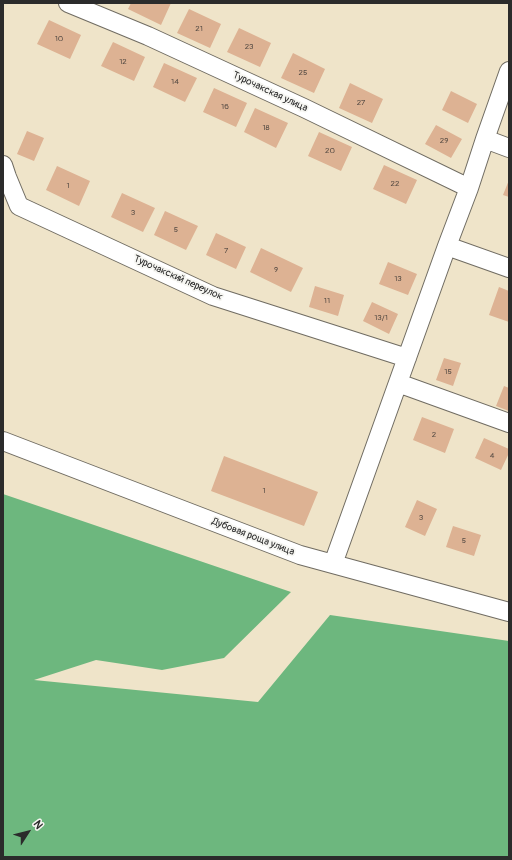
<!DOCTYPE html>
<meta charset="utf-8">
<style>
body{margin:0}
#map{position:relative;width:512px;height:860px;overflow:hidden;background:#efe4c9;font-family:Pangolin,sans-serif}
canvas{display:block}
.frame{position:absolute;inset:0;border:4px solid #2b2b2b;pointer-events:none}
.north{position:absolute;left:8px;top:812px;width:40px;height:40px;-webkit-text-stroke:3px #f6f6f2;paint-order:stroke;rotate:54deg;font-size:11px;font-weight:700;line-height:16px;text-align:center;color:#2b2b2b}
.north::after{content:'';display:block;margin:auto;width:14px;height:18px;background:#2b2b2b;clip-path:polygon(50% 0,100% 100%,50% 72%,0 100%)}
</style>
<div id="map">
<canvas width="512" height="860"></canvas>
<div class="frame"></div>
<div class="north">N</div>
</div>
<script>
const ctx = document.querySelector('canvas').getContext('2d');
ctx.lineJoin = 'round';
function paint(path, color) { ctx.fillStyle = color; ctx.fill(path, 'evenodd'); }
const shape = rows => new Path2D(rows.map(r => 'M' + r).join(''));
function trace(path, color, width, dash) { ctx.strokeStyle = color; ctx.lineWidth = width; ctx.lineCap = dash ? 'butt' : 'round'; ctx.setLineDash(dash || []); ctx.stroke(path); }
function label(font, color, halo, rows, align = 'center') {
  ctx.font = font + ' Pangolin,sans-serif'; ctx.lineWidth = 3.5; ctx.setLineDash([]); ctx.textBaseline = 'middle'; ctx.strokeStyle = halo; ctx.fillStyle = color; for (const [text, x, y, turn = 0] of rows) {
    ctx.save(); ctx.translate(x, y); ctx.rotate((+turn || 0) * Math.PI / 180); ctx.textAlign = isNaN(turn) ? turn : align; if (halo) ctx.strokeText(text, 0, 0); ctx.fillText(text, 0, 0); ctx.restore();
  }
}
const forest = shape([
 [3,494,291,592,224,658,162,670,96,660,34,680,258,702,330,615,509,641,509,857,3,857]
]);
const building = shape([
 [131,3,171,3,161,25,128,9],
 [189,9,221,24,210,48,177,33],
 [49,20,81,35,70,59,37,44],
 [239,28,271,43,260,67,227,52],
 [113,42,145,57,134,81,101,66],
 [293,53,325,69,314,93,281,78],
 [164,63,197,78,185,102,153,87],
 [350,83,383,99,372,123,339,108],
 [214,88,247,103,236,127,203,112],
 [451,91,477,104,468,123,442,110],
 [255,108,288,123,276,148,244,132],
 [436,125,462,139,451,158,425,144],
 [27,131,44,138,34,161,17,154],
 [319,132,352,147,341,171,308,156],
 [384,165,417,180,406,204,373,189],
 [57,166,90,181,79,206,46,190],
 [509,180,509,197,503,195],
 [122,193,155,208,143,232,111,217],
 [165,211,198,226,186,250,154,235],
 [216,233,246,247,236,269,206,255],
 [261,248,303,268,291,292,250,272],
 [388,262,417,274,408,295,379,284],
 [315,286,344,295,338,316,309,307],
 [499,287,509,291,509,322,489,315],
 [372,302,398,314,389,334,363,321],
 [444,358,461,363,453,386,436,380],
 [504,386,509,388,509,411,496,406],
 [422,417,454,429,445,453,413,440],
 [484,438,509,449,509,453,501,470,475,458],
 [224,456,318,492,304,526,211,491],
 [417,500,437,509,425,536,405,527],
 [453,526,481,535,474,556,446,547]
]);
const minor = shape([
 [68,3,148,36,304,108,469,188],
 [485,139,509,148],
 [3,165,7,177,19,206,213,296,407,358],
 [447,246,509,268],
 [398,383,509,423],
 [3,441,300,555,509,612],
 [333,564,447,246,469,188,485,139,509,71]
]);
const numberNames = [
 ["21",199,29],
 ["10",59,39],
 ["23",249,47],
 ["12",123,62],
 ["25",303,73],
 ["14",175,82],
 ["27",361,103],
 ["16",225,107],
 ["18",266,128],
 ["29",444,141],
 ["20",330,151],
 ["22",395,184],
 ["1",68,186],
 ["3",133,213],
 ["5",176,230],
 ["7",226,251],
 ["9",276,270],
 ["13",398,279],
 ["11",327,301],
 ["13/1",381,318],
 ["15",448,372],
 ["2",434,435],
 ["4",492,456],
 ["1",264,491],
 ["3",421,518],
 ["5",464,541]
];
const streetNames = [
 ["Турочакская улица",270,92,25],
 ["Турочакский переулок",178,278,24],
 ["Дубовая роща улица",253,537,21]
];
paint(forest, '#6db77e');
paint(building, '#ddb293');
trace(minor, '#706c62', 20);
trace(minor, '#fff', 18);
label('8px', '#584d45', null, numberNames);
label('10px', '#2b2b2b', '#f6f6f2', streetNames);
</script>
